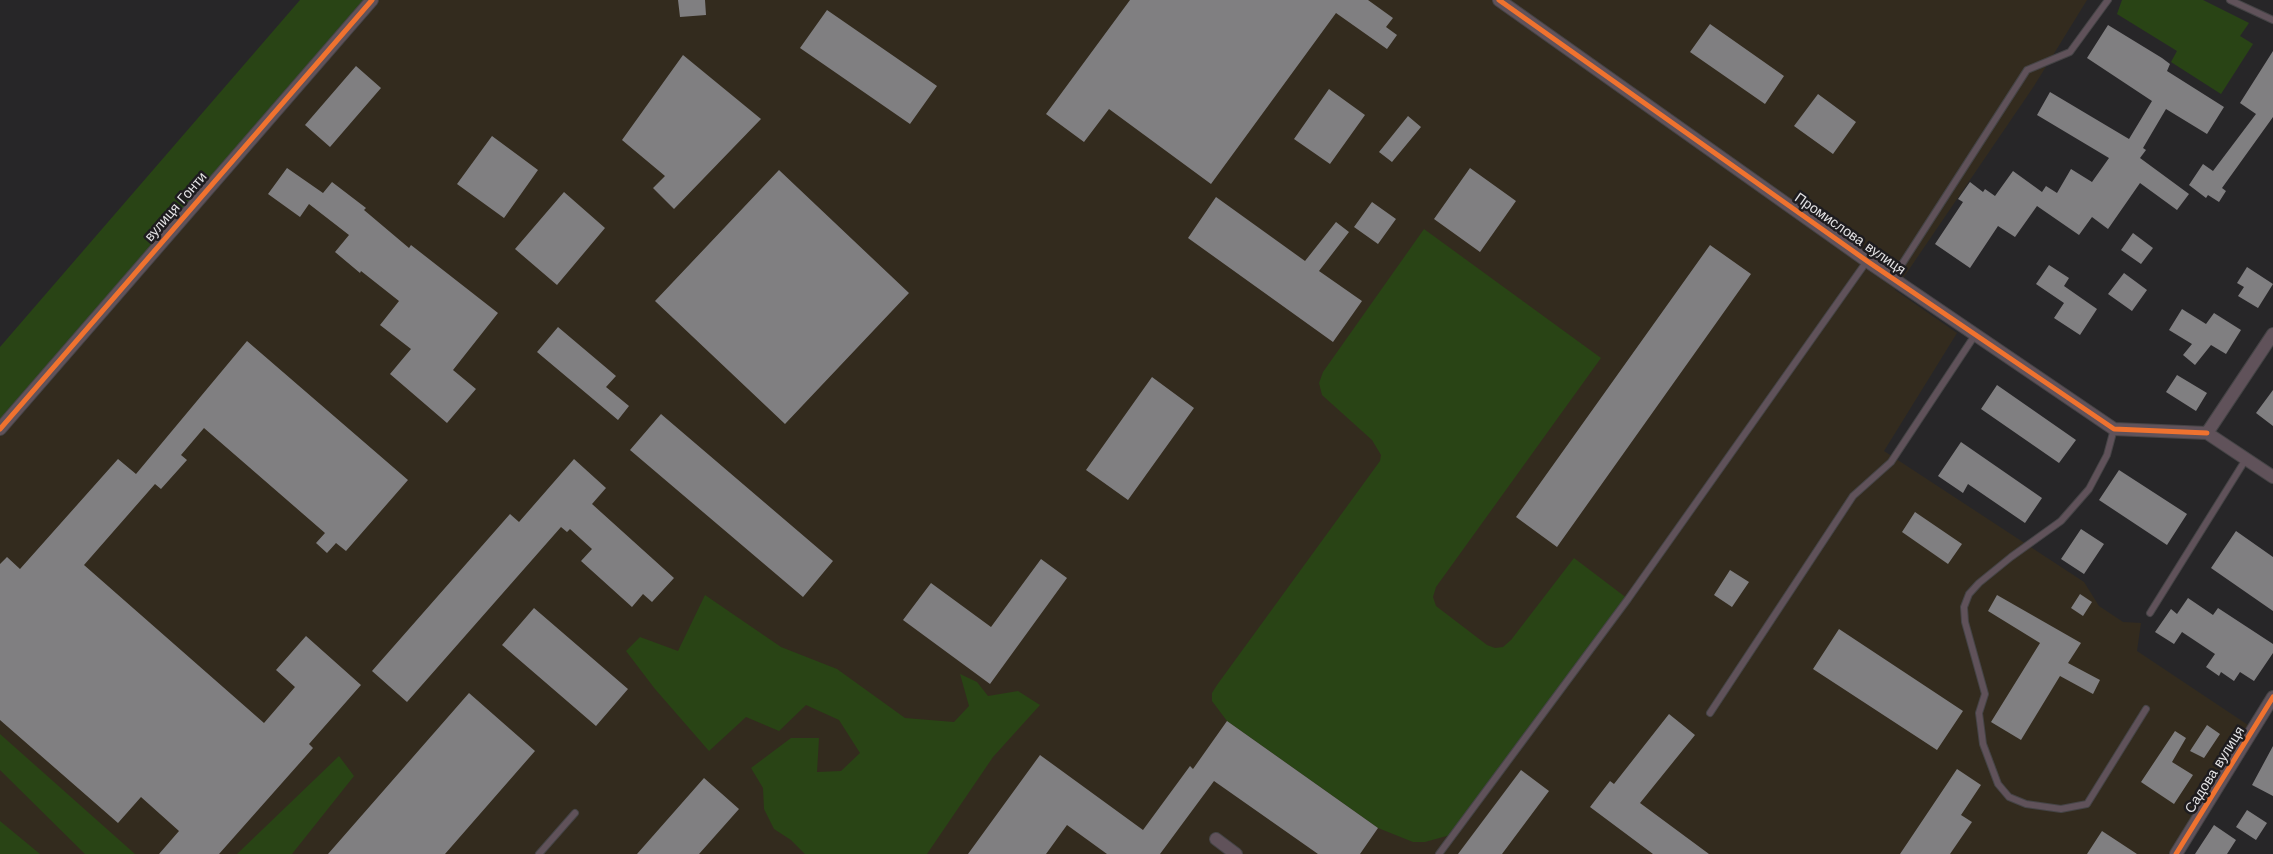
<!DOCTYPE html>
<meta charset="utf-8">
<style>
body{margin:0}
canvas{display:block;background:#272628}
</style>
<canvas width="2273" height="854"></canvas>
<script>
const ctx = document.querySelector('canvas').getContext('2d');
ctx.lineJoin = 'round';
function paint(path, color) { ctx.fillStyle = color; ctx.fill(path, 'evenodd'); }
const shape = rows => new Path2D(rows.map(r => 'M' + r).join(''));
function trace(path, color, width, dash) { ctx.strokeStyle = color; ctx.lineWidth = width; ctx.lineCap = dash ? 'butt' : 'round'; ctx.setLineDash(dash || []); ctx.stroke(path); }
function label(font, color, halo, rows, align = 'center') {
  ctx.font = font + ' "Work Sans",sans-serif'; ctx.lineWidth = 5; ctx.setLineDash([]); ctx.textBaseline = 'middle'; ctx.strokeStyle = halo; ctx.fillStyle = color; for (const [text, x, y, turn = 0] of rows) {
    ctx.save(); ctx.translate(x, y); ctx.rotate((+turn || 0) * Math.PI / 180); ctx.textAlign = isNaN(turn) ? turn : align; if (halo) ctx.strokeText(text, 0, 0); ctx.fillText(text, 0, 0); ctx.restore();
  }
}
const industrial = shape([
 [372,0,2087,0,2034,86,1895,290,1957,333,1884,451,2084,582,2099,606,2123,622,2141,623,2137,651,2248,725,2170,854,0,854,0,425]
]);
const green = shape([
 [300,0,372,0,0,429,0,347],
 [2122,0,2203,0,2249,23,2240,36,2253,44,2221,94,2171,62,2177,51,2117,14],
 [1424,229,1601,358,1436,587,1433,597,1436,606,1487,645,1495,648,1503,647,1511,640,1574,558,1628,599,1454,834,1425,842,1413,842,1378,828,1227,721,1212,701,1212,693,1217,685,1380,461,1381,455,1372,440,1322,395,1319,383,1323,372],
 [705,595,781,647,837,669,905,718,954,722,969,706,960,674,977,682,988,696,1018,691,1040,705,993,757,927,854,805,854,791,840,774,829,764,809,763,788,751,768,791,738,819,738,817,772,841,771,860,753,839,720,806,705,779,731,746,717,709,751,655,689,626,651,640,637,678,651],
 [0,734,135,854,85,854,0,770],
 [339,756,354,776,292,854,237,854],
 [0,821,40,854,0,854]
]);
const building = shape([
 [678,0,705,0,706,15,680,17],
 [1130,0,1368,0,1393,18,1386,27,1397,35,1387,49,1336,13,1211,184,1109,109,1084,142,1046,114],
 [827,10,937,86,910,124,800,48],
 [1710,24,1784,76,1765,104,1690,52],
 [2108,25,2162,58,2170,64,2167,71,2224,107,2207,134,2166,109,2143,148,2146,150,2140,158,2189,194,2177,210,2140,183,2108,229,2092,217,2079,235,2037,206,2015,237,1998,226,1970,268,1935,244,1963,202,1958,199,1970,182,1983,192,1985,189,1995,196,2013,171,2042,192,2046,186,2057,193,2071,169,2092,182,2109,158,2037,115,2050,92,2129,139,2152,101,2087,58],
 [2273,51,2273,117,2222,188,2226,191,2219,202,2208,195,2206,198,2189,185,2203,164,2213,171,2256,114,2240,103],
 [683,55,761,119,674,209,653,188,665,176,622,140],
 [356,66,381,88,330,147,305,125],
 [1329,89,1365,115,1330,164,1294,139],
 [1818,94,1856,122,1833,154,1794,126],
 [1408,116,1421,127,1392,162,1379,152],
 [492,136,538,170,504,218,457,184],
 [287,168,323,193,332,182,366,208,364,210,409,248,411,245,498,313,453,370,476,389,447,423,390,374,411,349,380,325,399,301,361,271,360,273,335,252,349,235,309,204,300,217,268,194],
 [1470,168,1516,201,1480,252,1434,219],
 [779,170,909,293,785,424,655,301],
 [564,192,605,228,557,285,515,249],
 [1216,197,1305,261,1336,222,1349,232,1319,271,1362,301,1333,342,1188,238],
 [1372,202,1396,219,1378,244,1354,227],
 [2133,233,2153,248,2141,264,2121,250],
 [1710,245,1751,274,1557,547,1516,517],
 [2049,265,2069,278,2064,286,2097,309,2080,335,2054,318,2064,303,2036,284],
 [2247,267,2273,284,2258,308,2238,296,2244,287,2237,283],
 [2124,273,2147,290,2132,311,2108,294],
 [2182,309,2206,324,2214,313,2241,330,2226,354,2211,345,2195,365,2183,355,2192,344,2169,330],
 [558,327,616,376,606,387,629,406,618,420,537,352],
 [247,341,408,480,346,551,336,543,327,553,316,543,325,533,204,428,181,455,187,460,161,489,155,484,84,565,264,723,295,687,276,670,306,636,361,685,309,744,313,748,219,854,159,854,179,831,141,797,118,823,0,720,0,564,7,557,20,569,118,459,136,474],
 [2177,375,2207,393,2196,411,2166,392],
 [1152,377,1194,408,1128,500,1086,470],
 [1997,385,2076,440,2059,463,1981,409],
 [2273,390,2273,426,2256,413],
 [661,414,833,561,803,597,630,450],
 [1961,442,2042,498,2025,523,1968,484,1963,493,1938,476],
 [574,459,606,488,592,504,674,578,652,602,643,594,632,607,581,561,592,549,570,529,567,532,561,527,407,702,372,671,510,514,519,522],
 [2119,470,2187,514,2167,545,2099,500],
 [1915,512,1962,544,1948,564,1902,532],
 [2081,529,2104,544,2084,574,2061,559],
 [2236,531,2273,557,2273,611,2211,568],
 [1041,559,1067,578,990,684,903,620,931,583,991,627],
 [1730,570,1749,582,1732,607,1714,595],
 [2080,594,2092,602,2083,616,2071,608],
 [1997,595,2081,643,2068,663,2100,680,2093,694,2060,676,2021,740,1991,722,2040,643,1988,611],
 [2188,598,2213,615,2218,608,2273,644,2273,653,2254,681,2240,672,2234,681,2221,672,2219,676,2206,667,2215,654,2182,632,2174,644,2155,632,2171,609,2177,614],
 [534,608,628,689,596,726,502,645],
 [1839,629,1963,711,1937,750,1813,669],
 [469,693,535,751,445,854,328,854],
 [1669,714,1695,735,1640,803,1709,854,1653,854,1590,807,1610,781,1614,784],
 [1227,721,1378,828,1360,854,1318,854,1214,781,1160,854,1107,854,1067,825,1046,854,968,854,1040,755,1143,830,1190,766,1193,769],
 [2207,725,2220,734,2204,758,2190,751],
 [2175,731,2186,738,2172,762,2193,775,2174,804,2141,782],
 [2273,746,2273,796,2252,785],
 [1957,769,1981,785,1961,815,1972,822,1950,854,1900,854],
 [1521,770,1549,791,1502,854,1458,854],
 [704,778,739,809,699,854,637,854],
 [2247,810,2267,823,2256,840,2236,827],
 [2214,825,2236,840,2227,854,2195,854],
 [2102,831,2137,854,2087,854]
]);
const service = shape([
 [2230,0,2273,20],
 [1893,278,2027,70,2070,52,2108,0],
 [2114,429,2107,455,2089,489,2061,521,2011,557,1979,583,1969,594,1964,607,1965,622,1985,694,1979,713,1983,744,1998,784,2009,797,2026,804,2061,809,2087,804,2146,709],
 [2150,613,2246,459],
 [1710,713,1853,496,1891,462,1975,335],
 [539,854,575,813],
 [1439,854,1628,599,1867,261]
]);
const minor = shape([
 [1499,0,1867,261,2114,429,2207,433],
 [2273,334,2207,433,2273,477],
 [0,429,372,0],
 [1216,839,1236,854],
 [2176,854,2273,697]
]);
const cycleway = shape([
 [1499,0,1867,261,2114,429,2207,433],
 [0,429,372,0],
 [2176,854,2273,697]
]);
const streetNames = [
 ["вулиця Гонти",176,207,-49],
 ["Промислова вулиця",1850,234,35],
 ["Садова вулиця",2215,770,-58]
];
paint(industrial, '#332b1e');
paint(green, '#294415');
paint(building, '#807f81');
trace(service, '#454446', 8);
trace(minor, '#454446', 14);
trace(service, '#60525a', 6);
trace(minor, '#60525a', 12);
trace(cycleway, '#ef722f', 5);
label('14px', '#e4e3e5', '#1e1c1f', streetNames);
</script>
